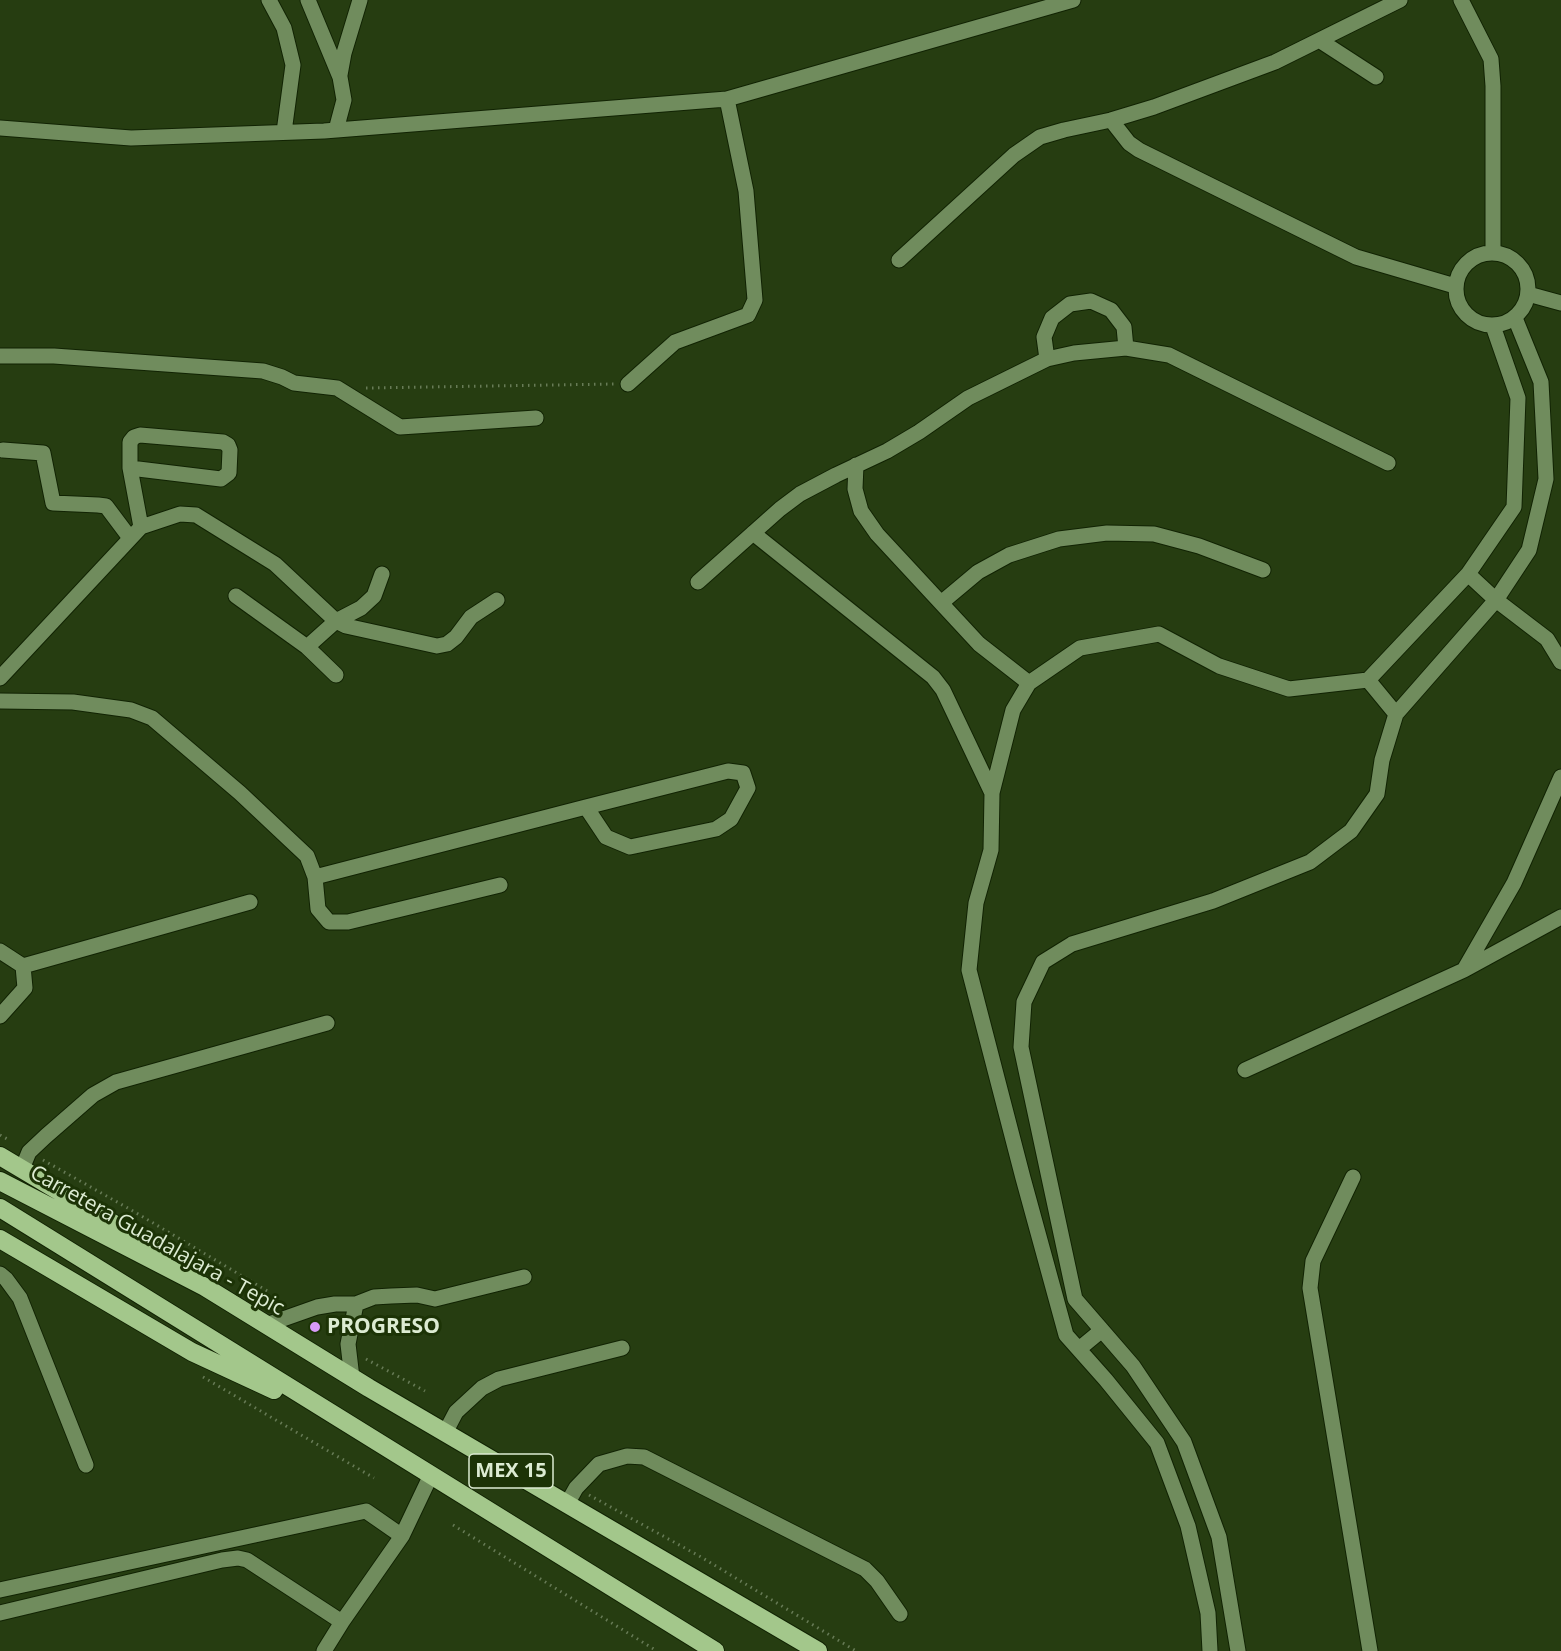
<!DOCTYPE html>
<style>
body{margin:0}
canvas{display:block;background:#263d11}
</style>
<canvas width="1561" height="1651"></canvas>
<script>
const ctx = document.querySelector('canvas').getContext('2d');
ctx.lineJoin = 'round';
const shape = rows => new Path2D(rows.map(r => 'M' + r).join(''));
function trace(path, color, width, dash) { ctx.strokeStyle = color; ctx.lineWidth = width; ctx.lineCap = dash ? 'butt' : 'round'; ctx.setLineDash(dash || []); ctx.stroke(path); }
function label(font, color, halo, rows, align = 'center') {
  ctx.font = font + ' "Open Sans",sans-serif'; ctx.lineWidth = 6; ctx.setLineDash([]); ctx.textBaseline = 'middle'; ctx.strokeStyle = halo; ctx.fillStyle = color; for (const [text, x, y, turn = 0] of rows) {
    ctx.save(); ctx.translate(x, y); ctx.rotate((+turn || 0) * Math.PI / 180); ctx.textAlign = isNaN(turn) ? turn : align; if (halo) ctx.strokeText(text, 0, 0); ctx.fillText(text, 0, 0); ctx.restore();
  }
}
const path = shape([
 [366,388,614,384],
 [0,1135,9,1140],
 [43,1160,133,1211,269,1292],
 [366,1359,425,1391],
 [203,1377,374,1478],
 [589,1495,701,1557,856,1651],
 [453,1525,657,1651]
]);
const minor = shape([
 [269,0,284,28,293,65,284,132],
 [308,0,340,77,344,100,336,130],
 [1461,0,1491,59,1493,86,1493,253],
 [1319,40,1376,77],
 [340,75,344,53,360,0],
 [1111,120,1129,143,1139,150,1356,257,1455,286],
 [0,128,131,138,324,131,727,99,1073,0],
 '1456 289a36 36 0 1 1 72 0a36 36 0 1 1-72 0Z',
 [899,260,1014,155,1040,137,1064,130,1111,120,1154,107,1275,62,1400,0],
 [1528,294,1561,303],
 [0,356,54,356,263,371,282,377,294,383,337,388,400,427,536,418],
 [1047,359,1044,337,1052,318,1070,304,1091,301,1111,310,1124,327,1126,348],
 [628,384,675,342,748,315,755,300,746,191,727,99],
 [3,450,43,453,53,503,98,505,106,506,130,538],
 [856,465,855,489,861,511,877,534,979,644,1029,683],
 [130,468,221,479,229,473,230,450,228,445,223,442,140,435,134,437,130,442,130,468,141,527],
 [753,533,933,677,943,690,992,793],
 [1468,574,1496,600,1547,639,1561,662],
 [698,582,780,509,800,494,836,475,887,451,919,432,968,398,1047,359,1074,353,1126,348,1169,355,1388,463],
 [236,596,307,647,336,621,361,608,374,596,382,574],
 [941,603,978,572,1009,555,1059,539,1107,533,1154,534,1199,546,1263,570],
 [307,647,336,675],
 [0,678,141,527,180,514,196,515,275,564,336,621,346,626,437,646,447,644,456,637,471,617,497,600],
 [1368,680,1396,714],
 [0,701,73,702,131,710,152,718,240,793,307,856,315,877,318,909,329,922,348,922,500,885],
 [315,877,586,807,728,771,743,773,748,788,731,819,716,829,630,847,606,837,586,807],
 [0,951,23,966,25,988,0,1016],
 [23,966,250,902],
 [1464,970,1561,917],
 [1245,1070,1464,970,1514,883,1561,777],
 [22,1169,29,1152,46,1136,93,1095,116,1082,327,1023],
 [1353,1177,1313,1261,1310,1288,1370,1651],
 [0,1274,6,1279,20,1298,86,1465],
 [266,1325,317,1307,335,1304,356,1304,374,1297,391,1296,417,1295,435,1299,524,1277],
 [1079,1349,1102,1330],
 [352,1378,348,1344,356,1304],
 [445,1433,456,1412,482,1388,499,1379,622,1348],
 [567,1504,576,1488,599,1464,627,1456,644,1457,865,1569,877,1581,900,1614],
 [0,1590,366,1511,402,1536,431,1475],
 [0,1613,222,1560,238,1558,247,1560,342,1622],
 [324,1651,342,1622,402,1536],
 [1210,1651,1208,1613,1188,1526,1157,1443,1106,1380,1066,1335,1023,1178,969,970,976,903,991,850,992,793,1013,710,1029,683,1080,648,1159,634,1219,666,1289,689,1368,680,1468,574,1514,507,1518,398,1493,326],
 [1238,1651,1219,1537,1184,1442,1133,1366,1075,1299,1021,1047,1024,1002,1043,962,1072,944,1213,901,1310,862,1351,831,1377,794,1382,760,1396,714,1496,600,1529,550,1546,479,1541,382,1515,318]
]);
const highway = shape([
 [0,1156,151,1246,163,1255],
 [0,1181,205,1287,369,1388,818,1651],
 [0,1208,715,1651],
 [0,1239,192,1352,274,1390]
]);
const markers = [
 [315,1327,6,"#d89bf8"]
];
const shields = [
 [511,1471,84]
];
const shieldNames = [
 ["MEX 15",511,1471]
];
const streetNames = [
 ["Carretera Guadalajara - Tepic",157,1241,29]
];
const poiNames = [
 ["PROGRESO",327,1327]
];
trace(minor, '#112303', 17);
trace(highway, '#112303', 20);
trace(path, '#677b56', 3, [1.5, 4.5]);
trace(minor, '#708c5d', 15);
trace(highway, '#a3c78b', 18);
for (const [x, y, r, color] of markers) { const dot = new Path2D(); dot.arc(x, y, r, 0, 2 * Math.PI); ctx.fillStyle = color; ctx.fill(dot); trace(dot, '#1c3306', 2); }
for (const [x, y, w] of shields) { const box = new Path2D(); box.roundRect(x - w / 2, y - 17, w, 34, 4.5); ctx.fillStyle = '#1c3306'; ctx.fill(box); trace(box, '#dcebd2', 1.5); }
label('bold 20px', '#dcebd2', null, shieldNames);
label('21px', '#dcebd2', '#1c3306', streetNames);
label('bold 21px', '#dcebd2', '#1c3306', poiNames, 'left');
</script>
